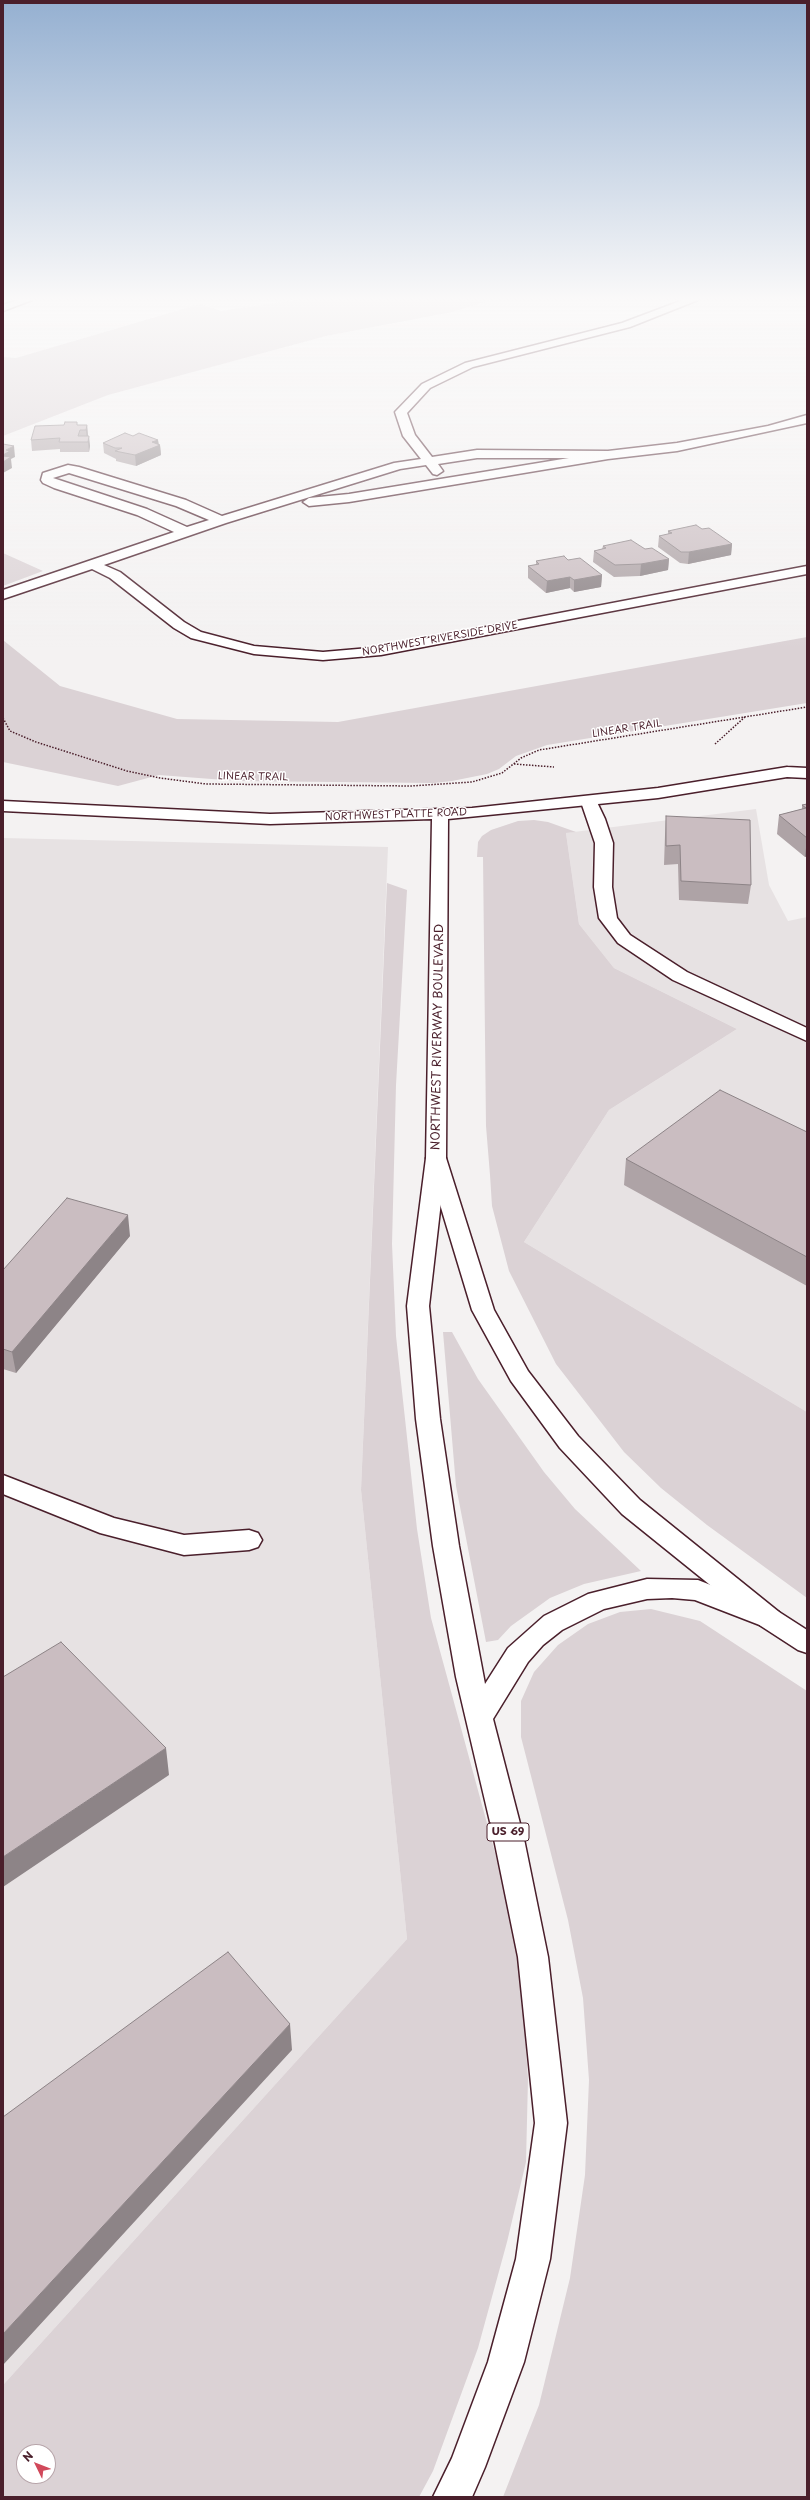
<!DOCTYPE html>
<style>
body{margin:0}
#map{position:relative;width:810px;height:2500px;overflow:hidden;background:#f4f2f2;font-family:"Playpen Sans",sans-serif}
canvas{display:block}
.frame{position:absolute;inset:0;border:4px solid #4a1f2b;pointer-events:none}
.north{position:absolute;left:16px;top:2444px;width:40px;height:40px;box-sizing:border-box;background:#fff;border:1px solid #b7a5aa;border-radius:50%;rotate:313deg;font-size:11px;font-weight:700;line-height:16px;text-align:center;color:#4a1f2b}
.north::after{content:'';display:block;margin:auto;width:14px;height:18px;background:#d1495b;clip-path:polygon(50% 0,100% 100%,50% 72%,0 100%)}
</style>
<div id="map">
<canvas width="810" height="2500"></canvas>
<div class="frame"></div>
<div class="north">N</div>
</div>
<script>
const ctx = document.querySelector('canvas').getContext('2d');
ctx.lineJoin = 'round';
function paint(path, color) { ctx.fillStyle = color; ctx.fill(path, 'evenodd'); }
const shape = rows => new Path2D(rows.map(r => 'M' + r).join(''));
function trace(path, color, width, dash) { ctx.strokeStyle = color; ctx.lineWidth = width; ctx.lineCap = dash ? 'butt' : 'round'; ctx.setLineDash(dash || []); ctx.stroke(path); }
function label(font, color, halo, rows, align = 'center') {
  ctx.font = font + ' "Playpen Sans",sans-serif'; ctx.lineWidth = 3; ctx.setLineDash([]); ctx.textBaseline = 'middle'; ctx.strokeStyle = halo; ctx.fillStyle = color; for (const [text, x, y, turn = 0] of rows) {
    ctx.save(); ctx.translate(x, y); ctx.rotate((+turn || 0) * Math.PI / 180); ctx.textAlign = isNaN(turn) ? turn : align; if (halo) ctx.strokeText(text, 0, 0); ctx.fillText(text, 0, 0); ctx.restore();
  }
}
const built = shape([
 [756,809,769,885,788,921,807,917,807,1412,524,1242,609,1110,737,1029,614,968,579,924,566,833],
 [3,838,388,847,361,1490,407,1939,3,2385]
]);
const green = shape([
 [296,300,491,300,452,312,326,336,108,395,3,436,3,357,16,358,200,304,221,311],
 [3,553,43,571,3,586],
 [807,637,807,703,547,745,516,756,499,769,487,774,452,781,434,783,238,781,159,775,118,786,3,762,3,640,60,686,177,719,338,722],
 [534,820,548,822,576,832,566,833,579,924,614,968,737,1029,609,1110,524,1242,807,1412,807,1598,707,1525,661,1488,624,1452,556,1364,509,1271,492,1206,490,1175,486,1126,483,857,477,857,478,842,482,836,491,830,518,821],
 [387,883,407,890,396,1085,392,1244,396,1336,417,1529,431,1618,512,1915,523,2001,528,2079,526,2162,507,2242,478,2348,433,2471,419,2497,3,2497,3,2385,407,1939,361,1490],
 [24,2452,48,2452,48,2476,24,2476],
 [443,1332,452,1332,478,1379,544,1472,575,1509,641,1571,584,1584,550,1598,511,1626,498,1640,486,1642,456,1486],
 [651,1609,700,1621,807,1691,807,2497,503,2497,539,2405,570,2278,585,2175,589,2080,583,1998,568,1920,521,1737,521,1701,534,1672,558,1645,588,1624,620,1612]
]);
const path = shape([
 [3,718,10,731,36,742,127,771,160,778,206,784,411,786,472,782,502,773,521,758,539,750,807,707],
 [715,744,746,716],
 [514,764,554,767]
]);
const minor = shape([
 [17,300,32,300,3,311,3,305,17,300],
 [683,300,698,300,630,327,473,367,430,388,407,413,415,435,432,457,477,450,608,451,677,443,768,426,807,415,807,423,677,451,608,459,349,502,309,506,303,502,309,498,349,494,569,458,477,458,438,464,443,471,437,475,433,474,426,465,400,469,226,523,104,565,120,572,184,622,201,632,254,646,323,652,381,647,807,566,807,574,381,655,323,660,254,654,191,638,174,628,110,578,92,569,3,599,3,590,174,532,137,515,54,488,43,483,41,480,43,473,68,465,79,467,186,500,222,516,394,463,421,459,403,436,395,412,422,384,465,363,622,323,683,300],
 [69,473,176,506,209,520,187,527,147,509,53,478,69,473],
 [589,797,595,798,605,819,613,843,612,887,617,918,630,935,687,972,807,1028,807,1041,673,980,618,943,599,918,594,887,595,843,581,802,583,798,589,797],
 [3,1475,114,1518,184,1535,249,1530,258,1533,262,1540,258,1547,249,1550,184,1555,100,1533,3,1494,3,1475]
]);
const major = shape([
 [787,767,807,768,807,778,787,777,658,798,448,819,446,1158,494,1310,528,1371,578,1436,640,1500,779,1612,807,1630,807,1653,798,1650,761,1626,622,1514,560,1448,511,1381,472,1310,426,1158,432,819,270,824,3,811,3,801,270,814,472,808,658,788,787,767]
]);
const highway = shape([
 [436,1152,443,1153,446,1158,429,1306,440,1419,459,1546,485,1684,508,1648,544,1616,588,1594,647,1579,698,1580,779,1612,783,1619,779,1626,770,1629,695,1600,672,1598,647,1599,604,1609,562,1630,543,1645,528,1662,493,1719,524,1839,548,1957,567,2123,550,2259,524,2362,485,2467,472,2497,433,2497,452,2458,488,2362,516,2259,535,2123,518,1957,494,1839,456,1677,433,1546,416,1419,407,1306,426,1158,429,1153,436,1152]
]);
const wall = shape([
 [78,425,87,425,88,436,90,446,89,452,60,452,60,449,32,451,31,440],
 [133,436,158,440,158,444,160,445,161,455,136,466,116,461,116,459,104,453,103,443],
 [702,529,732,544,731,555,688,564,680,563,658,547,659,536,668,534,668,531],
 [603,546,645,549,669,559,668,570,640,576,614,577,593,562,594,551,602,549],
 [568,560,602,575,601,587,574,592,570,588,546,593,528,578,528,566,536,565,536,561],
 [807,804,807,856,805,857,777,834,779,815,802,809,802,805],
 [666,816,751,885,748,904,679,900,678,864,664,865,665,835],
 [807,1132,807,1286,624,1185,626,1159],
 [130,1236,16,1373,3,1369,3,1270]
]);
const shadedWall = shape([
 [87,425,88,436,87,440,86,430],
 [89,436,90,446,89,452,88,442],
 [158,440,159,445,160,445,161,455,136,466,135,455,152,442],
 [14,446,15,457,11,459,12,468,3,473,3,455,6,450],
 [732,544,731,555,688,564,689,552],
 [669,559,668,570,640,576,641,564],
 [602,575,601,587,574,592,574,580],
 [570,577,570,588,546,593,547,581],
 [807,839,807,856,805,857],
 [128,1215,130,1236,16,1373,12,1352],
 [166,1748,169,1775,3,1887,3,1857],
 [290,2024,292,2050,3,2365,3,2334]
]);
const building = shape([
 [65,422,77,422,77,425,87,425,86,430,80,430,78,436,89,436,88,442,59,442,60,438,31,440,35,426,64,425,65,422],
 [125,433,133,436,139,433,158,440,152,442,160,445,135,455,115,451,122,448,115,448,103,443,125,433],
 [3,444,14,446,6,450,10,451,3,455,3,444],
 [3,456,11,457,3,462,3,456],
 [696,525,702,529,709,528,732,544,689,552,681,552,659,536,672,533,668,531,696,525],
 [631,540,645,549,652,548,669,559,641,564,615,565,594,551,606,548,603,546,631,540],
 [564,556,568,560,580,558,602,575,574,580,570,577,547,581,528,566,539,564,536,561,564,556],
 [807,804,807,838,779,815,806,808,802,805,807,804],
 [666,816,750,820,751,885,681,881,680,845,666,846,666,816],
 [720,1090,807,1132,807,1257,626,1159,720,1090],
 [67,1198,128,1215,12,1352,3,1349,3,1270,67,1198],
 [61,1642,166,1748,3,1857,3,1677,61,1642],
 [228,1952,290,2024,3,2334,3,2117,228,1952]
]);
const farStreetnames = [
 ["NORTHWEST RIVERSIDE DRIVE",440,639,-10],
 ["LINEAR TRAIL",627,729,-9],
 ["LINEAR TRAIL",253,777,1],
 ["NORTHWEST PLATTE ROAD",396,815,-2]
];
const shields = [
 [508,1832,42]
];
const shieldNames = [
 ["US 69",508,1832]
];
const streetNames = [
 ["NORTHWEST RIVERWAY BOULEVARD",438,1037,-89]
];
paint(built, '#e7e2e3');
paint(green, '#dbd2d5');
trace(minor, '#4a1f2b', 3);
trace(major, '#4a1f2b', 3);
trace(highway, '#4a1f2b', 3);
trace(path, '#4a1f2b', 1.5, [1.5, 1.5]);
paint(minor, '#fff');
paint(major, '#fff');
paint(highway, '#fff');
paint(wall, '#aea3a6');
paint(shadedWall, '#8d8487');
paint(building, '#cabdc1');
trace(building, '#8d8487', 1);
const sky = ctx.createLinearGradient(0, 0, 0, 650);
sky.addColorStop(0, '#95b0d1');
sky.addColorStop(0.46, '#faf9f9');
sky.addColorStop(1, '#faf9f900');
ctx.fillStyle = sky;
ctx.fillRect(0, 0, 810, 650);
label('10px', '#4a1f2b', '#fff', farStreetnames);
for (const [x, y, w] of shields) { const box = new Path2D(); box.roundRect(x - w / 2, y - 9, w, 18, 3); ctx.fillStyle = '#fff'; ctx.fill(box); trace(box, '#4a1f2b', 1); }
label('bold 11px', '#4a1f2b', null, shieldNames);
label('12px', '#4a1f2b', '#fff', streetNames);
</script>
